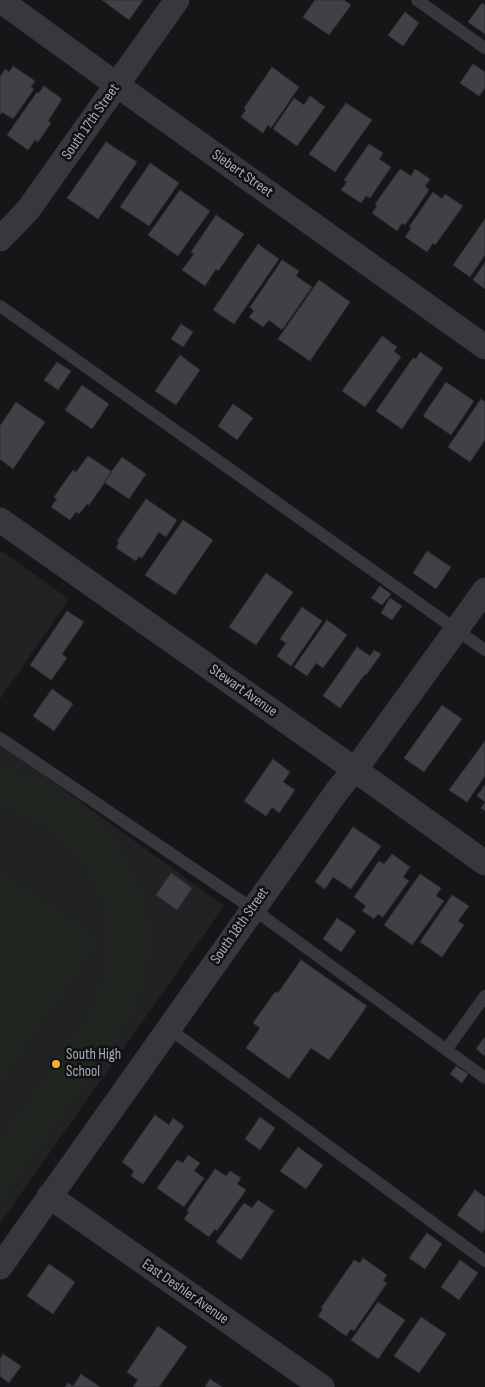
<!DOCTYPE html>
<style>
body{margin:0}
canvas{display:block;background:#161618}
</style>
<canvas width="485" height="1387"></canvas>
<script>
const ctx = document.querySelector('canvas').getContext('2d');
ctx.lineJoin = 'round';
function paint(path, color) { ctx.fillStyle = color; ctx.fill(path, 'evenodd'); }
const shape = rows => new Path2D(rows.map(r => 'M' + r).join(''));
function trace(path, color, width, dash) { ctx.strokeStyle = color; ctx.lineWidth = width; ctx.lineCap = dash ? 'butt' : 'round'; ctx.setLineDash(dash || []); ctx.stroke(path); }
function label(font, color, halo, rows, align = 'center') {
  ctx.font = font + ' "Sofia Sans Condensed",sans-serif'; ctx.lineWidth = 5; ctx.setLineDash([]); ctx.textBaseline = 'middle'; ctx.strokeStyle = halo; ctx.fillStyle = color; for (const [text, x, y, turn = 0] of rows) {
    ctx.save(); ctx.translate(x, y); ctx.rotate((+turn || 0) * Math.PI / 180); ctx.textAlign = isNaN(turn) ? turn : align; if (halo) ctx.strokeText(text, 0, 0); ctx.fillText(text, 0, 0); ctx.restore();
  }
}
const built = shape([
 [0,550,69,599,0,699],
 [0,743,224,906,0,1223]
]);
const green = shape([
 [0,769,14,772,44,783,68,796,88,812,111,836,130,867,145,904,150,939,146,973,136,1006,112,1045,0,1203,0,1141,80,1029,97,999,108,963,108,928,100,896,84,863,63,839,39,823,10,810,0,808],
 [0,871,99,940,0,1082]
]);
const building = shape([
 [102,0,143,0,129,20,102,0],
 [315,0,344,0,351,5,329,35,303,17,315,0],
 [482,3,485,5,485,34,468,22,482,3],
 [405,12,419,23,403,46,388,35,405,12],
 [473,64,485,72,485,88,479,96,460,83,473,64],
 [13,66,35,81,31,87,34,89,13,119,2,112,0,115,0,77,5,69,9,72,13,66],
 [272,67,299,87,271,128,268,125,263,133,241,117,246,110,244,108,272,67],
 [44,86,62,99,48,121,51,123,38,142,35,140,28,150,7,135,37,92,39,93,44,86],
 [310,96,325,107,297,146,273,129,294,98,304,105,310,96],
 [346,103,372,120,335,172,309,154,346,103],
 [106,142,137,162,98,219,67,198,106,142],
 [369,144,383,153,379,159,391,167,370,198,366,196,361,203,341,190,347,182,344,180,369,144],
 [150,163,179,183,149,226,120,207,150,163],
 [400,169,411,176,415,169,430,179,425,186,429,190,405,225,402,223,397,231,372,213,377,206,375,204,400,169],
 [180,190,210,211,178,256,148,235,180,190],
 [433,192,442,199,445,194,463,206,435,245,433,243,427,252,405,237,411,228,409,227,433,192],
 [216,215,244,234,218,271,216,269,205,286,182,270,194,254,191,252,216,215],
 [485,219,485,255,470,277,453,265,485,219],
 [258,244,279,259,234,324,213,310,258,244],
 [282,260,299,271,296,276,312,287,282,330,269,320,263,327,249,317,254,311,250,307,282,260],
 [485,262,485,289,473,280,485,262],
 [319,280,350,302,310,361,278,339,319,280],
 [181,324,193,332,183,347,171,339,181,324],
 [382,336,397,347,394,351,401,357,365,407,342,391,382,336],
 [420,352,443,368,402,429,376,411,413,358,416,359,420,352],
 [180,355,200,370,176,405,155,391,180,355],
 [57,362,71,371,58,390,44,380,57,362],
 [446,382,474,401,451,435,423,416,446,382],
 [82,385,109,404,92,429,65,410,82,385],
 [481,399,485,402,485,440,470,462,448,447,481,399],
 [16,402,45,422,13,469,0,459,0,426,16,402],
 [233,404,253,418,237,440,218,426,233,404],
 [88,456,112,472,89,505,87,504,79,514,76,512,70,520,51,507,57,499,54,497,73,470,76,472,88,456],
 [122,457,146,474,129,499,104,482,122,457],
 [146,499,177,520,166,537,159,532,142,558,139,556,136,561,116,548,119,542,117,541,146,499],
 [183,520,213,540,175,595,145,575,183,520],
 [427,551,451,567,436,589,413,573,427,551],
 [266,573,293,592,256,645,229,627,266,573],
 [380,586,391,594,382,605,371,598,380,586],
 [390,598,402,606,392,620,381,613,390,598],
 [302,607,322,621,291,666,277,656,286,643,280,639,302,607],
 [67,611,84,622,62,654,67,658,51,680,30,665,67,611],
 [327,620,347,635,323,668,316,663,307,676,294,667,327,620],
 [357,647,370,656,374,650,381,654,366,675,365,674,340,708,323,696,357,647],
 [52,689,73,704,54,731,33,716,52,689],
 [442,705,462,719,424,772,404,758,442,705],
 [485,741,485,776,467,802,449,790,485,741],
 [273,759,290,772,283,782,295,790,279,813,272,807,266,816,244,801,273,759],
 [485,785,485,811,481,808,485,802,477,796,485,785],
 [353,827,381,846,351,889,333,877,325,889,315,882,353,827],
 [392,854,410,867,403,877,409,881,383,917,378,914,374,919,362,911,366,906,354,897,379,861,384,864,392,854],
 [171,873,192,888,177,910,156,895,171,873],
 [420,874,441,888,436,896,444,901,412,945,384,925,420,874],
 [452,895,469,906,458,921,464,925,442,957,420,942,452,895],
 [337,918,356,931,341,952,323,939,337,918],
 [301,960,367,1006,329,1060,311,1048,289,1079,246,1048,260,1028,253,1023,275,992,278,993,301,960],
 [484,1038,485,1038,485,1056,476,1049,484,1038],
 [456,1066,468,1074,462,1083,450,1074,456,1066],
 [155,1115,169,1125,173,1118,184,1126,143,1184,131,1176,134,1171,122,1162,155,1115],
 [260,1117,275,1128,260,1150,245,1139,260,1117],
 [298,1147,323,1165,306,1189,280,1171,298,1147],
 [188,1155,200,1163,194,1171,204,1178,184,1207,157,1188,177,1160,183,1163,188,1155],
 [215,1169,226,1176,230,1171,241,1178,237,1184,246,1190,217,1231,215,1229,209,1237,184,1219,189,1212,187,1210,215,1169],
 [475,1190,485,1197,485,1229,482,1233,457,1215,475,1190],
 [258,1200,274,1211,241,1260,216,1242,244,1203,252,1208,258,1200],
 [427,1233,442,1244,425,1269,409,1258,427,1233],
 [363,1258,387,1275,383,1281,387,1283,354,1331,351,1329,346,1336,318,1316,323,1309,321,1308,354,1260,360,1263,363,1258],
 [460,1260,478,1273,459,1300,441,1287,460,1260],
 [49,1264,75,1282,53,1314,27,1296,49,1264],
 [378,1302,405,1320,378,1359,351,1340,378,1302],
 [421,1317,446,1334,419,1373,394,1356,421,1317],
 [158,1326,187,1347,159,1387,133,1387,138,1380,127,1372,158,1326],
 [3,1354,21,1366,9,1383,0,1376,0,1359,3,1354],
 [81,1374,100,1387,65,1387,68,1383,73,1386,81,1374],
 [210,1379,222,1387,205,1387,210,1379]
]);
const service = shape([
 [417,0,485,48],
 [0,306,485,650],
 [0,738,253,909,485,1078],
 [168,1028,485,1261],
 [446,1050,485,996]
]);
const minor = shape([
 [0,0,117,85,485,347],
 [0,239,28,210,177,0],
 [0,520,354,769,485,863],
 [49,1196,322,1387],
 [0,1267,337,791,360,763,485,590]
]);
const markers = [
 [56,1064,5,"#f2b134"]
];
const streetNames = [
 ["South 17th Street",91,122,-55],
 ["Siebert Street",242,174,35],
 ["Stewart Avenue",243,691,35],
 ["South 18th Street",240,926,-55],
 ["East Deshler Avenue",185,1292,35]
];
const poiNames = [
 ["South High",66,1055],
 ["School",66,1072]
];
paint(built, '#222225');
paint(green, '#1e261f');
paint(building, '#404145');
trace(building, '#303034', 1);
trace(service, '#37383d', 12);
trace(minor, '#37383d', 25);
for (const [x, y, r, color] of markers) { const dot = new Path2D(); dot.arc(x, y, r, 0, 2 * Math.PI); ctx.fillStyle = color; ctx.fill(dot); trace(dot, '#111113', 2); }
label('15px', '#a8adb8', '#111113', streetNames);
label('15px', '#a8adb8', '#111113', poiNames, 'left');
</script>
